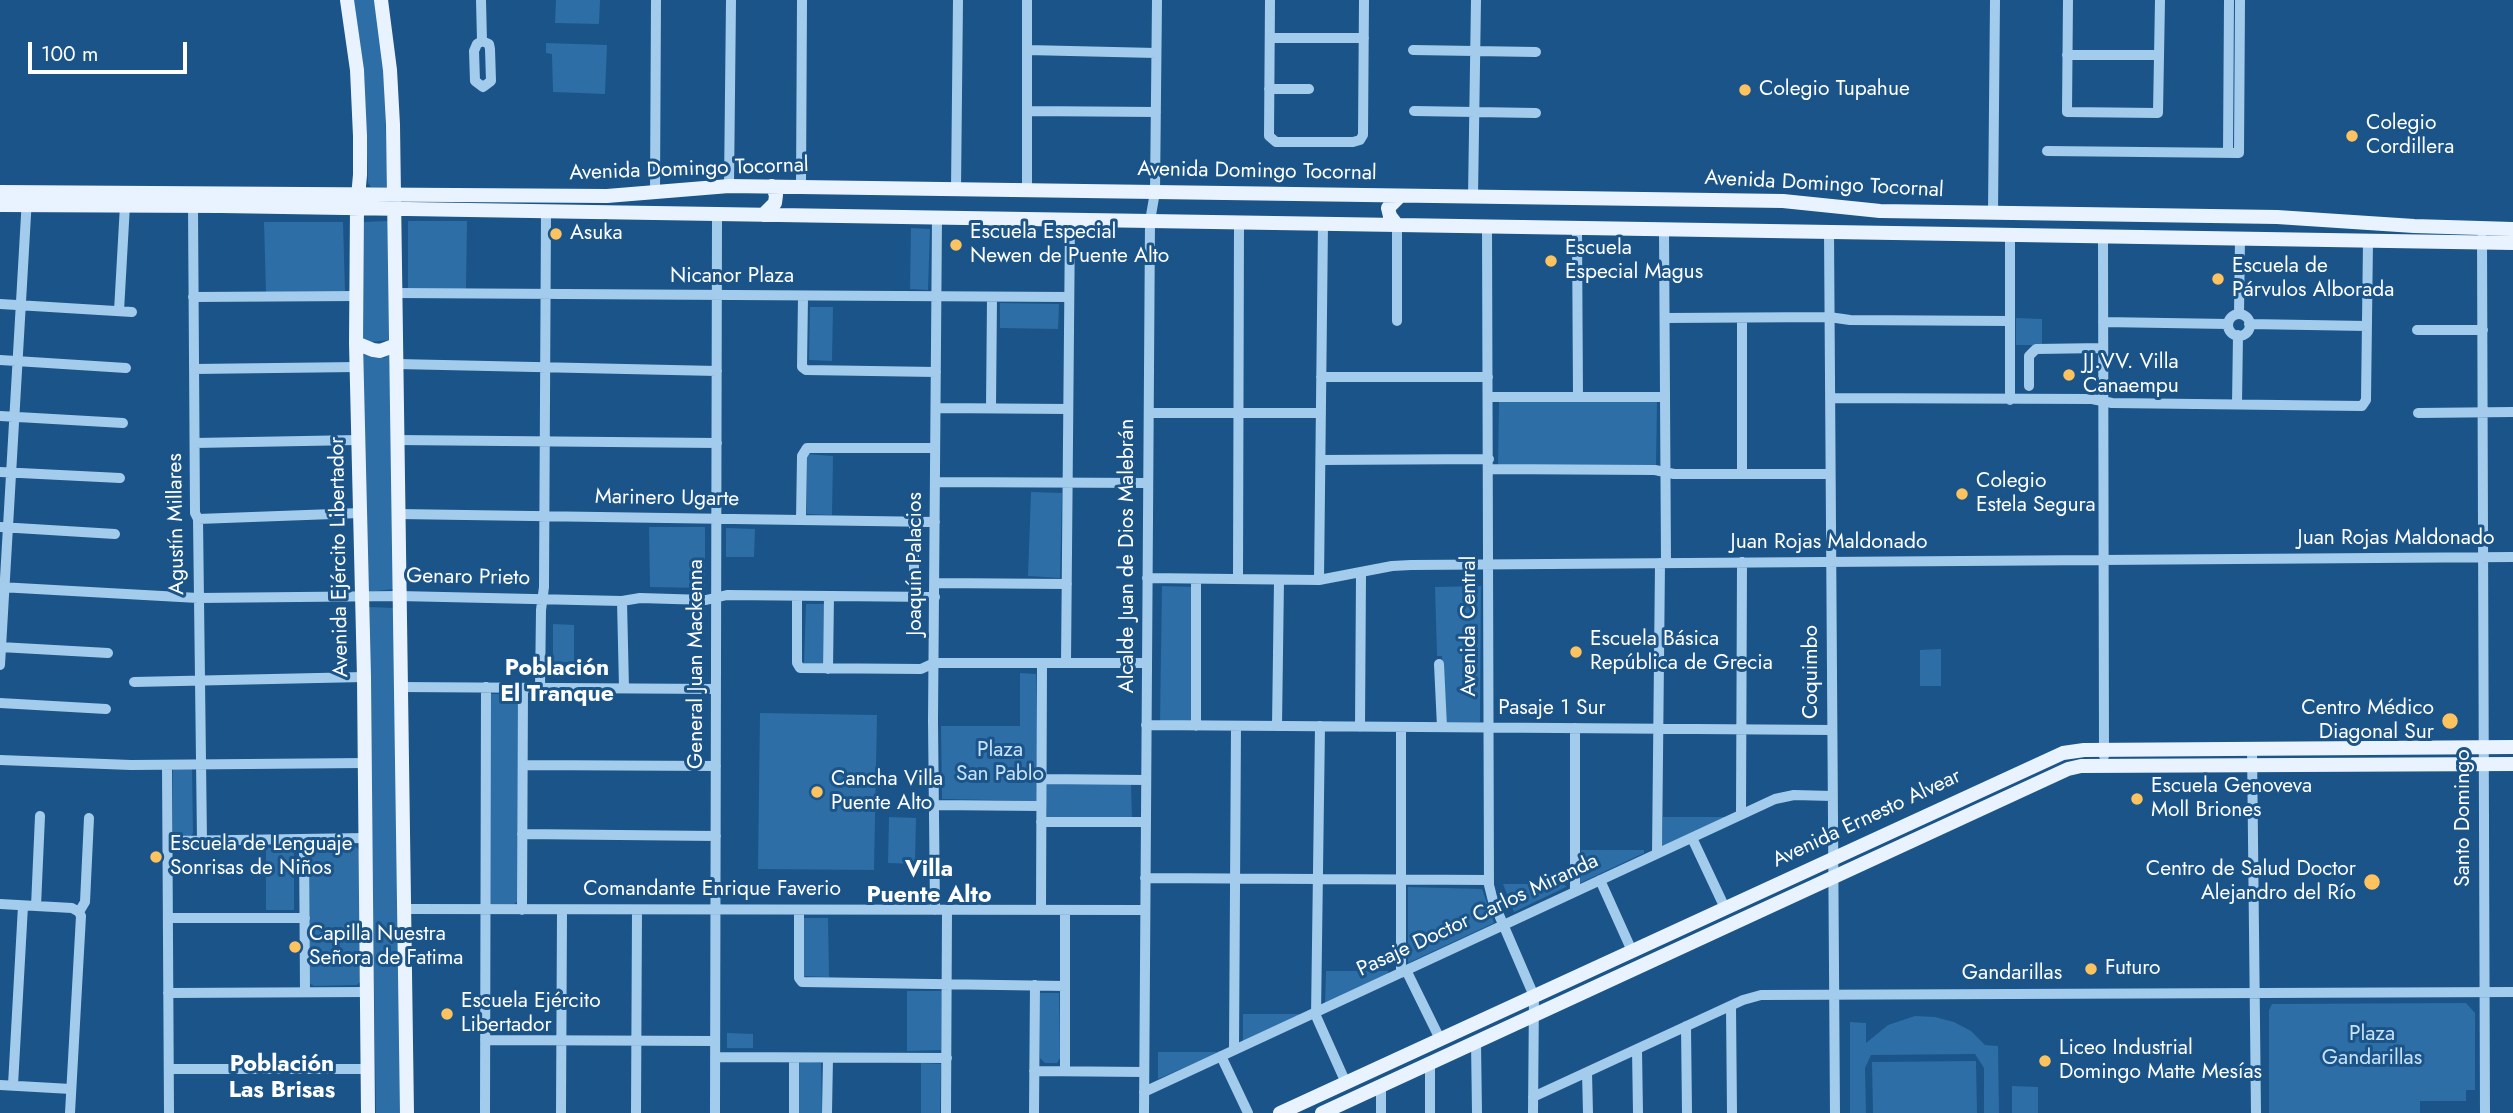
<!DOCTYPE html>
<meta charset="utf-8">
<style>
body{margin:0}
#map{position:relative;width:2513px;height:1113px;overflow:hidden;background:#1a5488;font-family:Jost,sans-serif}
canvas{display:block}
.scale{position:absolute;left:28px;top:42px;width:159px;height:32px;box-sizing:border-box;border:4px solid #fff;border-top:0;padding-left:9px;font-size:21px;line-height:24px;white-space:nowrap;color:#fff;-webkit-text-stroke:5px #1a5488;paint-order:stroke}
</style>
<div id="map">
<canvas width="2513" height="1113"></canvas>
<div class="scale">100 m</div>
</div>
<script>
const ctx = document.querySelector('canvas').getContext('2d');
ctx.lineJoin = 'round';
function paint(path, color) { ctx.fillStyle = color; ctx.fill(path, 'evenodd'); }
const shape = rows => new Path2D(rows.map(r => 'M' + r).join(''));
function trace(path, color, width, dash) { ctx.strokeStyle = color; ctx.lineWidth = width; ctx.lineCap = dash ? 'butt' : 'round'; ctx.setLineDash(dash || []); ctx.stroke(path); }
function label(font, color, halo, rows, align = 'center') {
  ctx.font = font + ' Jost,sans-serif'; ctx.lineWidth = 6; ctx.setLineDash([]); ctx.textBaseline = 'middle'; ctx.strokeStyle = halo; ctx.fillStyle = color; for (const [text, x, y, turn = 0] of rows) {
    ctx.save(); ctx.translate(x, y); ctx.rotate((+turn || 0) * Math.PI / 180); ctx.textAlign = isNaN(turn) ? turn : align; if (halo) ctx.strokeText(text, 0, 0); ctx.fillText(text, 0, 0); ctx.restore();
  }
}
const green = shape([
 [354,0,374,0,375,4,383,59,388,187,371,187,368,183,364,71],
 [556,0,600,0,599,24,555,23],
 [546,43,607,45,605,94,553,92,552,54,546,53],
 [389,221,389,340,370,342,361,338,362,222],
 [408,221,467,221,466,290,408,290],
 [264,222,343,222,345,291,266,292],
 [911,228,930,229,928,290,910,289],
 [1000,303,1059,304,1058,329,1000,328],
 [810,307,833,307,832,361,809,360],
 [2016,318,2042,319,2042,345,2016,345],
 [361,353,374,358,385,358,390,353,394,589,368,592],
 [1499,401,1657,402,1656,466,1498,465],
 [807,454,833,456,832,515,807,514],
 [1031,492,1062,493,1060,578,1028,576],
 [649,527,705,527,705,588,650,587],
 [726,528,755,529,754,557,726,557],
 [1162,586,1194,587,1192,721,1160,721],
 [1481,586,1480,722,1446,722,1442,656,1437,656,1435,587],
 [806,604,824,604,823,663,804,663],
 [368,607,395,608,402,1113,376,1113],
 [553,624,574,625,574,662,553,662],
 [1941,649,1941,686,1920,686,1920,650],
 [1020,673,1036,674,1038,783,1131,782,1132,821,1047,821,1046,801,942,799,941,726,1020,726],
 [489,694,519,694,518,901,514,904,489,904],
 [760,713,877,715,874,870,758,869],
 [192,768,193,833,191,836,173,836,173,769],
 [889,817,916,818,915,864,888,863],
 [1663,817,1726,817,1662,850],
 [353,844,360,851,360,982,357,985,314,986,309,983,307,851,310,846],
 [266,848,294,848,294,910,266,910],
 [1581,850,1644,850,1644,853,1580,883],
 [1503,884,1565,884,1566,887,1514,912],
 [1408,887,1482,889,1494,923,1408,963],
 [803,918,828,918,829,977,803,976],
 [1326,971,1388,971,1389,974,1325,1004],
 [907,991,942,991,941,1050,907,1051],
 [1039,993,1059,993,1060,1058,1057,1063,1045,1063,1040,1058],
 [2466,1003,2475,1013,2475,1090,2466,1090,2466,1101,2420,1101,2420,1113,2269,1113,2269,1010,2272,1004],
 [1243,1014,1306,1014,1243,1047],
 [1915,1016,1935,1017,1954,1022,1971,1031,1985,1045,1998,1046,1999,1113,1984,1113,1984,1068,1975,1054,1871,1055,1865,1068,1866,1113,1850,1113,1850,1022,1866,1023,1866,1043,1888,1025],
 [727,1033,753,1034,753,1048,727,1048],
 [1158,1052,1220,1052,1158,1079],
 [798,1061,821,1063,822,1113,798,1113],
 [1976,1061,1977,1113,1873,1113,1872,1062],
 [921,1063,941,1064,940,1113,921,1113],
 [2012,1086,2038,1087,2038,1113,2012,1113]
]);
const minor = shape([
 [481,0,482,41,477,44,474,51,475,81,483,87,491,81,490,49,489,44,482,41],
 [1027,0,1027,190],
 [1270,0,1269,136,1276,142,1353,142,1360,140,1363,135,1364,0],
 [2068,0,2067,112,2158,113,2160,0],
 [1270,38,1364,38],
 [1027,50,1156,53],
 [1413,50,1536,52],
 [2067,55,2159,55],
 [1269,89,1309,89],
 [1027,111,1156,112],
 [1414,111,1536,113],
 [2047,151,2239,153,2240,0],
 [2228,153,2229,0],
 [729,186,731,0],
 [801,187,802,0],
 [956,189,958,0],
 [655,191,656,0],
 [1473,197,1476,0],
 [193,206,195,513,198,519,202,841],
 [1993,213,1995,0],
 [1487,226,1489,885,1493,901,1534,996,1533,1113],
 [1577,228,1578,397],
 [1664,229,1666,563],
 [1829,232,1835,1113],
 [2010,235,2010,400],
 [2103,236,2104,756],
 [2482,238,2485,1113],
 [396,293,1069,297],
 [193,297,357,296],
 [803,297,802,367,806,370,936,372],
 [0,304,132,312],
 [119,311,125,205],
 [2239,314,2240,238],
 '2228 325a11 11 0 1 1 22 0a11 11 0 1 1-22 0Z',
 [1665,318,1829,317,1850,320,2010,321],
 [1742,318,1742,474],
 [1397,321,1397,225],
 [2103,322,2228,324],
 [2249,324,2367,326],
 [2417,330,2483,330],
 [0,360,126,368],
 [397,364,717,371],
 [194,369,357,367],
 [1321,377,1488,377],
 [2029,386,2029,356,2036,349,2103,348],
 [1488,397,1665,397],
 [1830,398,2092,399,2112,403,2362,406,2366,400,2368,241],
 [2237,404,2238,335],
 [936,408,1068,409],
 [991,408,992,297],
 [1149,413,1321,413],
 [2418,413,2513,412],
 [0,416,123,423],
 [397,440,717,443],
 [195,443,358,440],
 [1321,460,1489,459],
 [1489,469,1655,470,1674,474,1830,474],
 [0,472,120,478],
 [935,482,1148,483],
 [398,514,935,522],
 [198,519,360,513],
 [801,520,802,456,807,448,935,448],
 [0,527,115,534],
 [1147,578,1319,580,1392,566,1411,565,2513,557],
 [1238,579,1239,222],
 [1319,580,1323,224],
 [935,583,1067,584],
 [0,587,198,598,399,596,622,601,640,598,706,600,727,595,935,597],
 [797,596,797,663,800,668,921,669,934,663,1147,663],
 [914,597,914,522],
 [622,601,624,688],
 [0,647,108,653],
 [1066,663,1070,220],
 [1439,664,1442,727],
 [0,665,27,198],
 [828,669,829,596],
 [134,682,364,677],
 [400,687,716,689],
 [540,688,541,610,544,587,546,212],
 [0,703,106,709],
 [1146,725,1832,730],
 [1196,726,1196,579],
 [1277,726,1279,580],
 [1320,726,1316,1016,1346,1083],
 [1360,727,1361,574],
 [2252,748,2256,1113],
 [0,760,131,765,365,763],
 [167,765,169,1113],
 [523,765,716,766],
 [1041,779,1146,780],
 [934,805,1041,806],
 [1741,815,1742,562],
 [1041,822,1146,822],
 [522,834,716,836],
 [1692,838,1725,908],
 [304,839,305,992],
 [168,841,366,838],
 [1657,854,1660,563],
 [1145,878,1489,880],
 [1600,880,1632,951],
 [1575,892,1575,728],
 [0,904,72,908,79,912],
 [36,906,40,816],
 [404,909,1145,910],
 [522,910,523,688],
 [799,910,799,978,802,982,1065,986],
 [935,910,933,721,937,218],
 [1041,910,1042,663],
 [79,912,85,902,89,818],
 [168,918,305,918],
 [1406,970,1440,1039],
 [1401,973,1401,727],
 [168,993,367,992],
 [1731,1006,1732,1113],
 [1686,1026,1687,1113],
 [485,1040,715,1041],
 [1476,1042,1477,1113],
 [1637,1049,1638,1113],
 [1234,1050,1236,726],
 [1221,1056,1248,1113],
 [715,1057,947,1058],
 [1430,1063,1430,1113],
 [169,1069,368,1069],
 [1034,1071,1144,1072],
 [1065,1071,1065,910],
 [1587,1072,1588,1113],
 [0,1085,71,1089],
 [13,1085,23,906],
 [1144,1092,1775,799,1794,795,1832,796],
 [1533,1097,1743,1000,1761,995,2513,992],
 [70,1113,81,916,79,912],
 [485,1113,486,687],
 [561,1113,562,910],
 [636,1113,637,910],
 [715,1113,717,215],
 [794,1113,794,1058],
 [827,1113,828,1058],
 [946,1113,947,910],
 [1034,1113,1035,985],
 [1144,1113,1150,221,1155,192,1157,0],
 [1381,1113,1381,1086]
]);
const major = shape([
 [347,0,357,70,360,136,360,175,357,208,356,343,364,677,368,1113],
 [381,0,390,70,393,125,407,1113],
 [0,192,607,196,729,186,1155,192,1783,201,1880,211,2277,217,2414,226,2513,229],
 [0,205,221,206,2513,243],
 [763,215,775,203,776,195,772,186],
 [1397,225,1390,216,1388,208,1400,196],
 [356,343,373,350,380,351,396,345],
 [1280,1113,2063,753,2084,750,2513,747],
 [1322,1113,2068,769,2081,766,2513,764]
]);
const markers = [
 [1745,90,7,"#fec25f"],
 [2352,136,7,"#fec25f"],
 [556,234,7,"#fec25f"],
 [956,245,7,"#fec25f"],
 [1551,261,7,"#fec25f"],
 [2218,279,7,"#fec25f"],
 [2069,375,7,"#fec25f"],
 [1962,494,7,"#fec25f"],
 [1576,652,7,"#fec25f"],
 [2450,721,9,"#fec25f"],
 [817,792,7,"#fec25f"],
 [2137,799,7,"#fec25f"],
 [156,857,7,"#fec25f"],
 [2372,882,9,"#fec25f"],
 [295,947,7,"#fec25f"],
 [2091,969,7,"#fec25f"],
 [447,1014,7,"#fec25f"],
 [2045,1061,7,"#fec25f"]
];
const poiNames = [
 ["Colegio Tupahue",1759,90],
 ["Colegio",2366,124],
 ["Cordillera",2366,148],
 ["Escuela Especial",970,233],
 ["Newen de Puente Alto",970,257],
 ["Asuka",570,234],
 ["Escuela",1565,249],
 ["Especial Magus",1565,273],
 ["Escuela de",2232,267],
 ["Párvulos Alborada",2232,291],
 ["JJ.VV. Villa",2083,363],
 ["Canaempu",2083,387],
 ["Colegio",1976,482],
 ["Estela Segura",1976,506],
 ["Escuela Básica",1590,640],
 ["República de Grecia",1590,664],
 ["Centro Médico",2434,709,"right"],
 ["Diagonal Sur",2434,733,"right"],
 ["Cancha Villa",831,780],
 ["Puente Alto",831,804],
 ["Escuela Genoveva",2151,787],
 ["Moll Briones",2151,811],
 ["Escuela de Lenguaje",170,845],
 ["Sonrisas de Niños",170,869],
 ["Centro de Salud Doctor",2356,870,"right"],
 ["Alejandro del Río",2356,894,"right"],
 ["Capilla Nuestra",309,935],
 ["Señora de Fatima",309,959],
 ["Futuro",2105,969],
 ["Escuela Ejército",461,1002],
 ["Libertador",461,1026],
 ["Liceo Industrial",2059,1049],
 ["Domingo Matte Mesías",2059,1073]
];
const streetNames = [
 ["Avenida Domingo Tocornal",689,170,-2],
 ["Avenida Domingo Tocornal",1257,172,1],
 ["Avenida Domingo Tocornal",1824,185,3],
 ["Nicanor Plaza",732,277],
 ["Marinero Ugarte",667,499,1],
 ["Agustín Millares",177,524,-91],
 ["Juan Rojas Maldonado",2396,539],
 ["Juan Rojas Maldonado",1829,543],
 ["Alcalde Juan de Dios Malebrán",1128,556,-90],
 ["Avenida Ejército Libertador",340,557,-91],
 ["Joaquín Palacios",916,564,-90],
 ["Genaro Prieto",468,578,1],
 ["Avenida Central",1470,626,-90],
 ["General Juan Mackenna",697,664,-90],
 ["Coquimbo",1812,672,-90],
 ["Pasaje 1 Sur",1552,709],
 ["Santo Domingo",2464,818,-90],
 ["Avenida Ernesto Alvear",1867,819,-25],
 ["Comandante Enrique Faverio",712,890],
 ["Pasaje Doctor Carlos Miranda",1478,916,-25],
 ["Gandarillas",2012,974]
];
const parkNames = [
 ["Plaza",1000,751],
 ["San Pablo",1000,775],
 ["Plaza",2372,1035],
 ["Gandarillas",2372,1059]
];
const neighbourhoodNames = [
 ["Población",557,669],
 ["El Tranque",557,695],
 ["Villa",929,870],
 ["Puente Alto",929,896],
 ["Población",282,1065],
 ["Las Brisas",282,1091]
];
paint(green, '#2d6ea6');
trace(minor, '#a3cbec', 10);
trace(major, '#e8f3ff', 14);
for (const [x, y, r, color] of markers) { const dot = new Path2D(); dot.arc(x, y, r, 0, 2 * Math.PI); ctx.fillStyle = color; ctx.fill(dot); trace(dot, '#1a5488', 2.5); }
label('21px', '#fff', '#1a5488', poiNames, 'left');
label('21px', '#fff', '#1a5488', streetNames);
label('21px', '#c8e3f9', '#1a5488', parkNames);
label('bold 23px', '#fff', '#1a5488', neighbourhoodNames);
</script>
